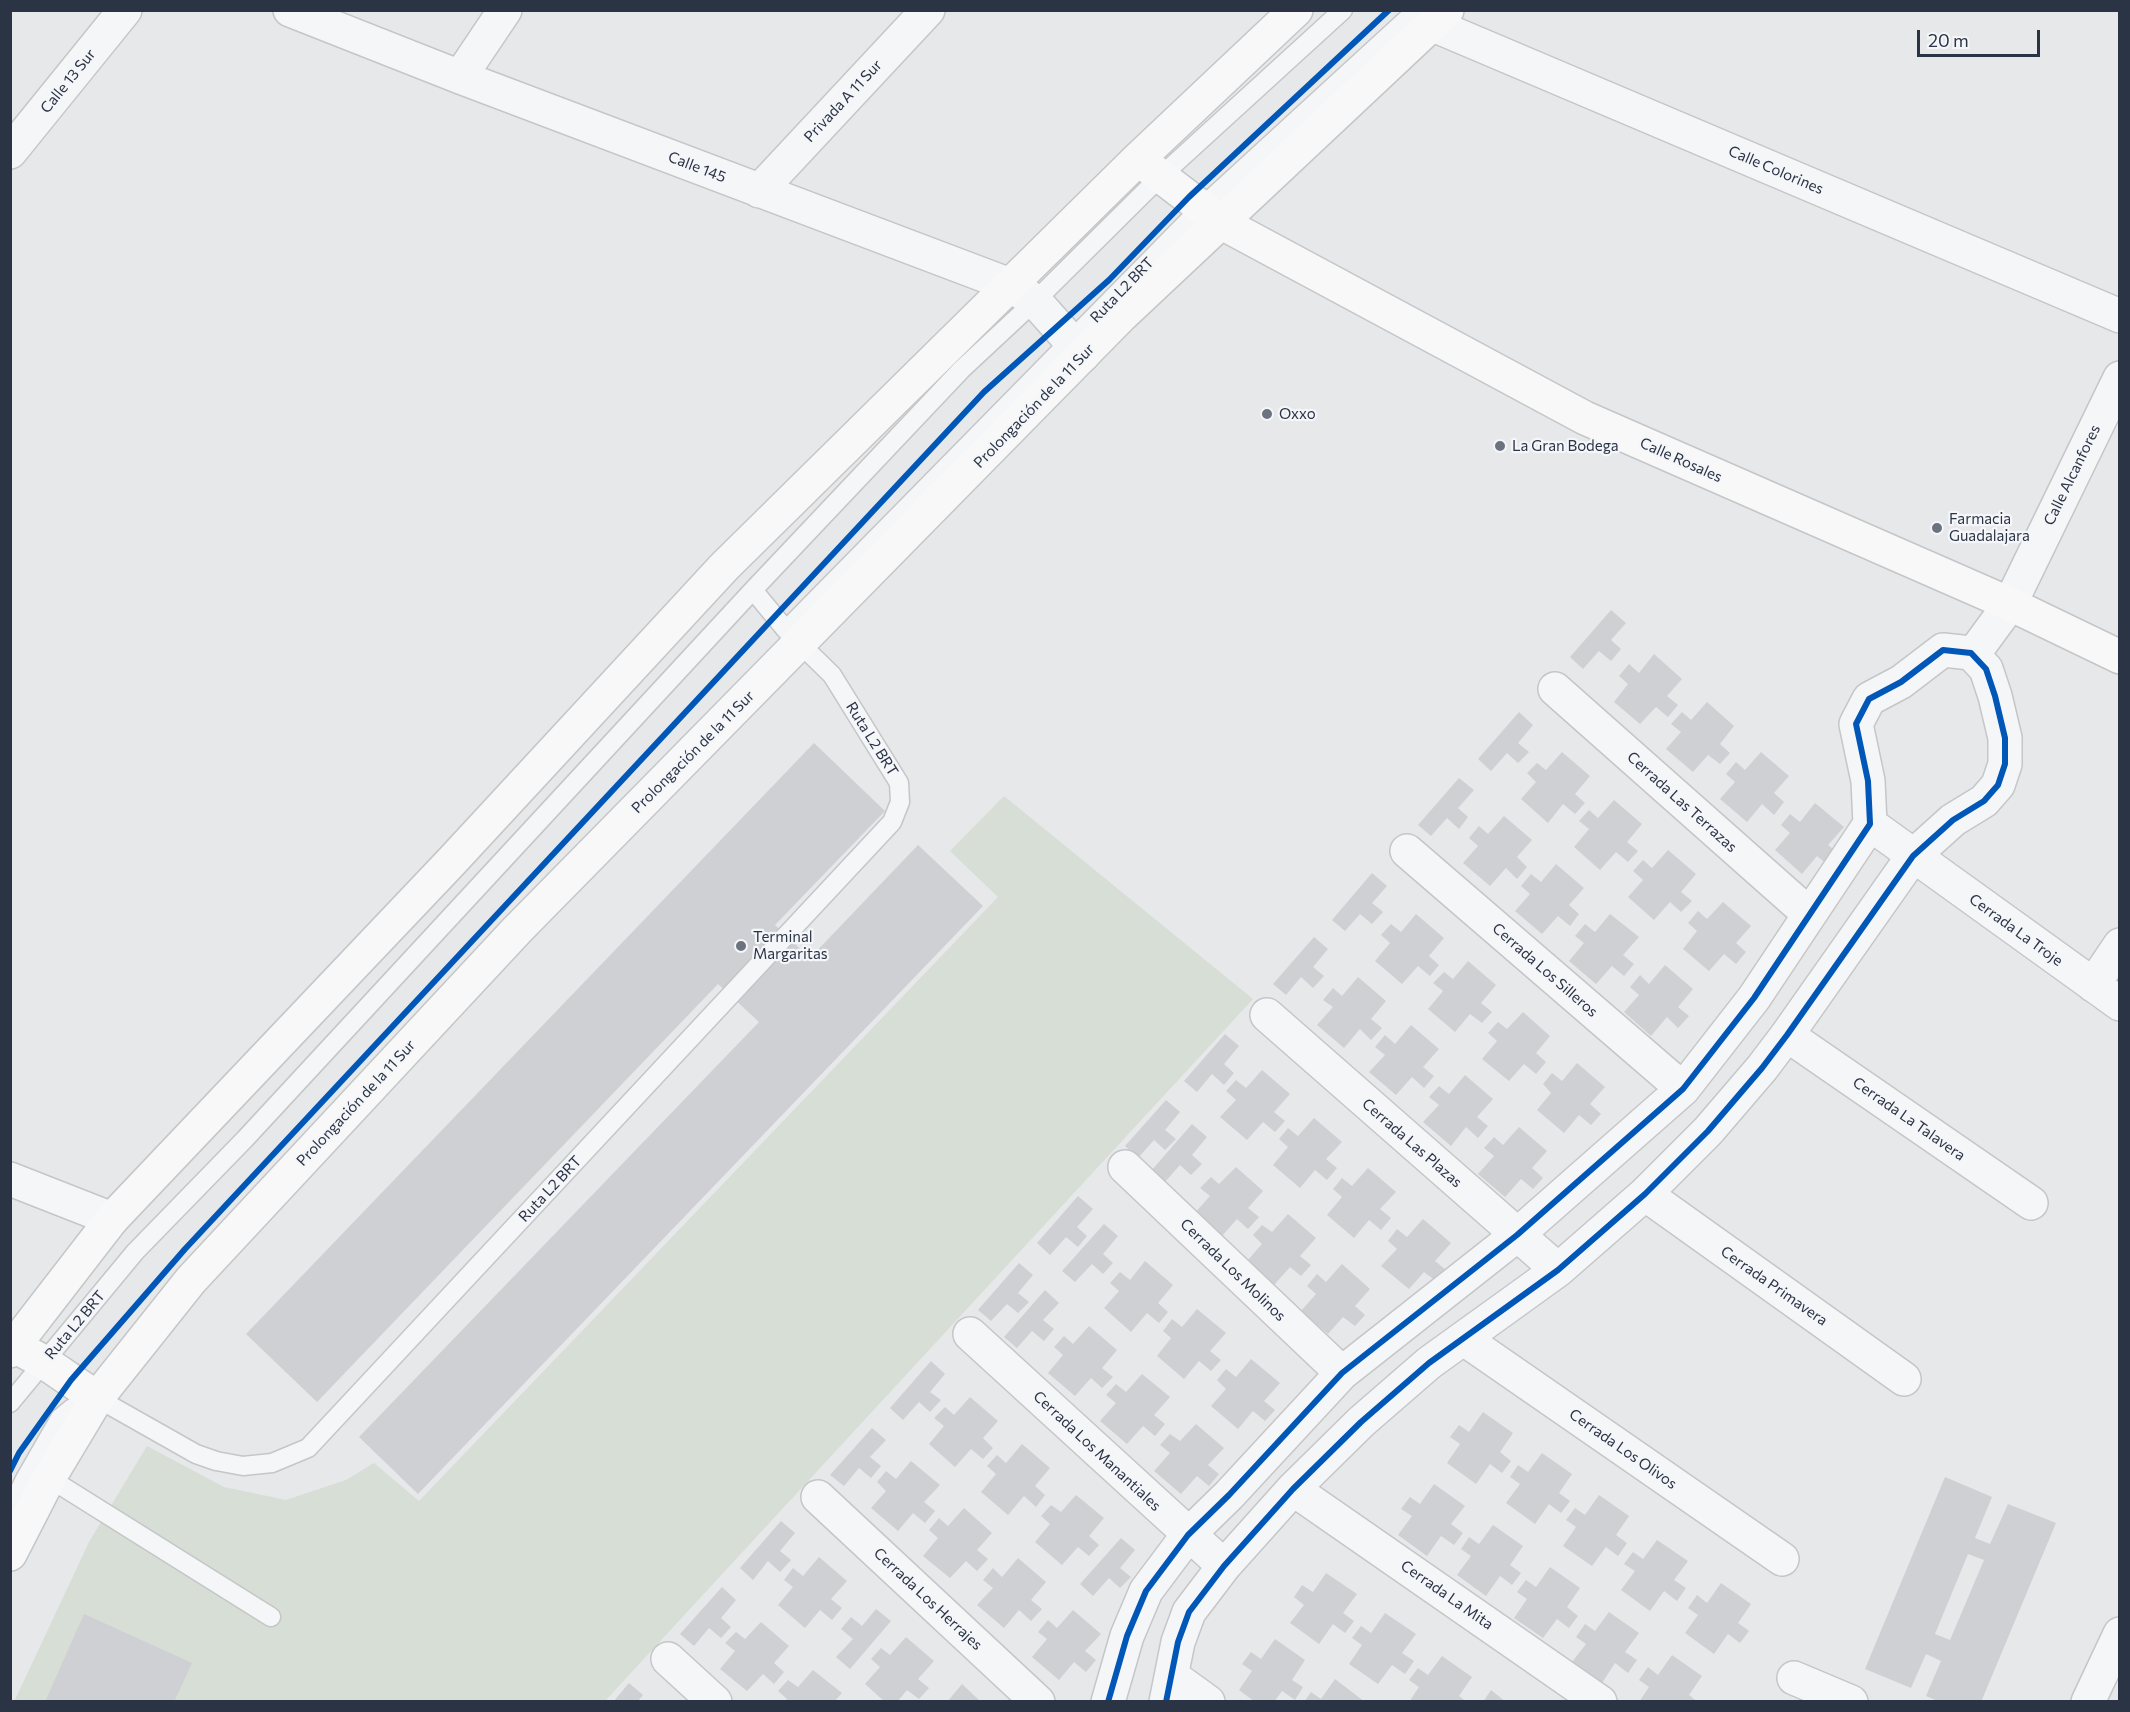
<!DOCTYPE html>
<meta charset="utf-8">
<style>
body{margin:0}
#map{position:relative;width:2130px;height:1712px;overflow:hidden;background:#e6e8ea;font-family:Commissioner,sans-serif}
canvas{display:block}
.frame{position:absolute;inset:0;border:12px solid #2b3445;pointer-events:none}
.scale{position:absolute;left:1917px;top:30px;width:123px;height:27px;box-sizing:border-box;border:3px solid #2b3445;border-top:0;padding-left:8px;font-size:18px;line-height:21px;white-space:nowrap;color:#2b3445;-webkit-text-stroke:4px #f4f6f9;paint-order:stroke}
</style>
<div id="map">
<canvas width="2130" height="1712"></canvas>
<div class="frame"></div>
<div class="scale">20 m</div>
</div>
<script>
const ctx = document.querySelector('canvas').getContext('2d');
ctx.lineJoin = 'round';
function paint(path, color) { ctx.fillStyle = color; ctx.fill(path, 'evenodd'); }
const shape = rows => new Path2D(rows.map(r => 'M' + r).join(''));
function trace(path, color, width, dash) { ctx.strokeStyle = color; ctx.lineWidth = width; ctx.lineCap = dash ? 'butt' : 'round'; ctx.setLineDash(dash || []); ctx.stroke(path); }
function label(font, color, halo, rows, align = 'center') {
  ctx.font = font + ' Commissioner,sans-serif'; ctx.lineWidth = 4.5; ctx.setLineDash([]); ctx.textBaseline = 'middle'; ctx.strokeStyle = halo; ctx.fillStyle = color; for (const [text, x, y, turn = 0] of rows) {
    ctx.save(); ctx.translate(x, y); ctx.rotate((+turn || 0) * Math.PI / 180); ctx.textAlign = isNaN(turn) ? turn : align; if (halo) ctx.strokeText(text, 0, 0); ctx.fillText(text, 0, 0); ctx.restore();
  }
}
const green = shape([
 [1004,796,1253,999,605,1701,14,1702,89,1542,147,1446,224,1487,286,1500,346,1480,374,1463,419,1501,998,897,950,851]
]);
const building = shape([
 [1611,610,1626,623,1611,640,1621,649,1611,661,1599,651,1583,669,1570,657],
 [1654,654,1682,679,1667,696,1678,705,1668,717,1656,707,1640,724,1614,702,1628,684,1619,676,1629,664,1639,673],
 [1707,702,1734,726,1720,744,1730,753,1720,764,1708,755,1693,772,1666,749,1681,732,1671,724,1682,712,1691,720],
 [1519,712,1533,725,1518,743,1529,752,1518,763,1507,753,1491,771,1478,759],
 [814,743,885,811,775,925,810,958,918,845,983,906,418,1494,359,1437,759,1022,718,984,317,1402,246,1334],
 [1562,752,1590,776,1575,794,1585,803,1575,814,1563,804,1548,823,1521,799,1536,782,1527,773,1537,763,1546,770],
 [1761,752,1789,776,1774,793,1784,802,1774,815,1762,804,1747,822,1720,799,1735,782,1726,774,1736,762,1745,770],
 [1459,778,1474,790,1458,808,1468,817,1459,829,1447,818,1431,836,1418,825],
 [1614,800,1642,824,1627,842,1638,851,1628,862,1616,852,1600,870,1574,847,1589,829,1579,821,1589,810,1598,818],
 [1815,803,1844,827,1828,845,1839,854,1829,866,1817,856,1802,874,1775,850,1790,833,1781,825,1790,814,1800,822],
 [1504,816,1532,840,1517,857,1527,867,1517,879,1506,868,1490,886,1463,863,1478,846,1469,838,1479,826,1488,834],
 [1668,850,1696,874,1681,892,1692,901,1681,912,1670,902,1654,920,1628,897,1643,880,1633,871,1643,860,1652,868],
 [1556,864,1584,888,1569,905,1579,914,1570,926,1558,916,1542,934,1515,911,1530,894,1521,886,1531,874,1541,882],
 [1372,873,1387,886,1372,903,1383,912,1372,924,1360,914,1345,931,1332,920],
 [1723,902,1751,926,1736,943,1746,952,1736,964,1724,954,1709,971,1683,949,1697,931,1688,923,1698,911,1707,919],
 [1416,914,1444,938,1429,956,1439,965,1430,976,1418,966,1402,984,1375,961,1390,943,1381,935,1391,924,1401,932],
 [1610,914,1639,937,1623,955,1634,964,1624,976,1612,966,1596,984,1569,961,1584,943,1575,936,1585,924,1595,932],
 [1314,937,1328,949,1313,967,1324,976,1313,988,1301,977,1286,995,1273,984],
 [1468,961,1496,985,1481,1003,1492,1012,1482,1023,1470,1014,1455,1032,1428,1009,1443,991,1433,983,1444,972,1453,979],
 [1665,965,1693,989,1678,1007,1689,1016,1678,1028,1667,1017,1651,1036,1624,1012,1639,995,1630,987,1640,975,1649,984],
 [1358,977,1386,1001,1371,1019,1382,1028,1371,1040,1360,1029,1344,1048,1317,1025,1333,1007,1323,1000,1333,988,1342,996],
 [1523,1012,1550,1036,1536,1053,1546,1062,1536,1074,1524,1064,1509,1081,1482,1059,1497,1041,1488,1033,1498,1022,1507,1029],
 [1411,1025,1439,1049,1423,1067,1434,1076,1424,1088,1412,1077,1396,1095,1369,1072,1385,1055,1375,1047,1385,1035,1395,1044],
 [1225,1034,1239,1046,1224,1064,1234,1073,1224,1085,1212,1074,1197,1092,1184,1081],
 [1577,1063,1605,1087,1590,1104,1601,1114,1591,1125,1579,1115,1564,1133,1537,1110,1551,1093,1543,1084,1552,1073,1562,1081],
 [1262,1070,1290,1094,1274,1112,1285,1121,1275,1132,1263,1122,1247,1140,1220,1117,1236,1100,1226,1091,1236,1080,1246,1088],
 [1465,1075,1493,1099,1477,1117,1488,1126,1478,1138,1466,1127,1451,1146,1423,1122,1439,1105,1429,1097,1439,1086,1449,1094],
 [1166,1100,1180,1112,1165,1130,1176,1139,1165,1150,1154,1140,1138,1158,1125,1146],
 [1314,1118,1342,1142,1326,1159,1337,1168,1327,1180,1315,1170,1300,1188,1273,1165,1288,1147,1279,1139,1288,1128,1298,1136],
 [1192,1124,1207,1137,1192,1155,1202,1164,1191,1175,1180,1165,1164,1183,1151,1171],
 [1519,1127,1547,1151,1532,1168,1543,1178,1533,1189,1521,1179,1505,1197,1478,1174,1494,1156,1484,1148,1494,1137,1503,1145],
 [1236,1167,1263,1191,1248,1208,1259,1217,1248,1229,1237,1219,1221,1237,1194,1214,1210,1196,1200,1188,1211,1177,1219,1184],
 [1368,1168,1396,1192,1380,1209,1391,1218,1381,1230,1369,1220,1354,1238,1327,1215,1342,1197,1333,1189,1342,1178,1352,1186],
 [1078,1196,1093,1209,1077,1227,1087,1236,1078,1247,1066,1237,1050,1255,1037,1243],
 [1288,1214,1316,1238,1300,1256,1311,1265,1301,1276,1290,1267,1274,1285,1247,1261,1262,1244,1253,1235,1262,1225,1272,1232],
 [1423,1219,1451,1243,1435,1261,1446,1270,1436,1281,1424,1272,1409,1289,1381,1266,1397,1249,1388,1241,1397,1229,1407,1237],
 [1104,1224,1118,1236,1103,1254,1113,1263,1103,1274,1092,1264,1075,1282,1062,1271],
 [1145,1261,1173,1285,1158,1303,1168,1312,1159,1323,1147,1313,1131,1332,1104,1308,1119,1291,1110,1283,1120,1272,1130,1280],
 [1019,1263,1033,1275,1018,1293,1029,1302,1018,1313,1007,1304,991,1321,978,1310],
 [1342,1264,1370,1289,1355,1306,1365,1315,1355,1326,1343,1317,1328,1334,1301,1311,1316,1294,1307,1286,1317,1274,1326,1282],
 [1045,1290,1059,1303,1043,1320,1054,1329,1044,1341,1032,1331,1017,1348,1004,1337],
 [1197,1309,1226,1333,1210,1351,1221,1360,1211,1371,1199,1361,1184,1379,1157,1356,1171,1338,1163,1331,1172,1319,1182,1327],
 [1089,1326,1117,1350,1102,1368,1113,1377,1102,1388,1091,1378,1075,1396,1048,1373,1063,1355,1054,1347,1064,1336,1073,1344],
 [1251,1359,1280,1383,1264,1401,1275,1410,1265,1421,1253,1411,1238,1429,1211,1406,1226,1389,1217,1380,1226,1369,1236,1377],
 [931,1361,945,1374,930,1392,941,1400,930,1412,919,1402,903,1420,890,1408],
 [1142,1374,1170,1397,1154,1415,1165,1424,1155,1436,1143,1426,1127,1444,1100,1421,1116,1403,1106,1395,1116,1384,1126,1392],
 [970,1397,998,1421,983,1438,993,1448,983,1459,971,1449,955,1467,929,1444,944,1426,934,1418,945,1407,954,1415],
 [1483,1412,1513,1433,1500,1452,1511,1461,1502,1473,1490,1464,1476,1484,1447,1463,1460,1444,1450,1437,1459,1425,1469,1432],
 [1196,1424,1224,1448,1208,1465,1219,1474,1209,1486,1197,1476,1181,1494,1154,1471,1170,1453,1160,1445,1170,1434,1180,1441],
 [872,1428,886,1440,870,1457,881,1466,871,1478,859,1468,844,1486,830,1475],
 [1022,1444,1050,1468,1035,1486,1045,1495,1036,1507,1024,1496,1008,1515,981,1492,996,1474,987,1466,997,1455,1006,1463],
 [1542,1453,1572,1474,1559,1493,1570,1501,1561,1513,1549,1504,1535,1524,1506,1503,1520,1484,1510,1477,1518,1465,1528,1472],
 [911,1461,940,1485,924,1502,935,1511,925,1523,913,1513,898,1531,871,1508,886,1491,877,1482,886,1471,896,1479],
 [1945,1477,1992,1497,1975,1538,1990,1544,2008,1504,2056,1523,1981,1702,1940,1702,1926,1696,1941,1661,1926,1654,1911,1688,1865,1669],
 [1968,1554,1984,1560,1950,1640,1935,1634],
 [1434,1484,1465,1506,1451,1524,1463,1533,1454,1545,1441,1536,1427,1556,1398,1535,1412,1516,1401,1509,1410,1497,1420,1504],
 [1076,1495,1104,1518,1089,1536,1099,1545,1089,1556,1078,1547,1062,1565,1035,1542,1050,1524,1041,1516,1051,1505,1061,1512],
 [1599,1495,1629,1516,1616,1535,1627,1543,1618,1556,1606,1547,1592,1566,1563,1546,1576,1527,1566,1520,1575,1508,1585,1515],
 [964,1508,992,1533,977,1550,988,1559,977,1571,966,1561,950,1578,923,1556,938,1538,929,1530,939,1518,948,1526],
 [781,1521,795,1533,780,1551,791,1560,780,1572,768,1561,753,1580,740,1568],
 [1493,1525,1523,1546,1510,1565,1521,1573,1512,1585,1500,1576,1486,1596,1457,1575,1471,1556,1461,1549,1469,1537,1479,1544],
 [1121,1538,1135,1550,1120,1568,1131,1577,1120,1588,1109,1578,1093,1596,1080,1584],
 [1657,1540,1688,1561,1674,1580,1686,1588,1677,1601,1664,1591,1650,1611,1621,1590,1635,1571,1624,1564,1633,1552,1643,1559],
 [819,1557,847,1581,831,1599,842,1608,832,1620,820,1610,805,1628,778,1605,793,1587,784,1580,793,1568,803,1576],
 [1018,1558,1046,1582,1031,1600,1042,1609,1031,1621,1019,1610,1004,1628,977,1605,993,1588,983,1580,993,1568,1002,1577],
 [1550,1567,1580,1588,1567,1607,1578,1616,1569,1628,1557,1619,1543,1638,1514,1618,1527,1599,1517,1592,1526,1580,1536,1587],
 [1326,1573,1357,1594,1343,1613,1354,1621,1345,1633,1333,1624,1319,1644,1290,1623,1304,1605,1294,1597,1302,1585,1313,1592],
 [1721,1583,1751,1604,1738,1623,1749,1631,1740,1643,1728,1634,1714,1654,1685,1633,1698,1615,1688,1608,1697,1595,1707,1603],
 [722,1587,736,1600,721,1618,731,1627,721,1638,709,1628,694,1646,680,1634],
 [876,1609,891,1621,850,1669,836,1657,853,1639,841,1629,851,1617,862,1626],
 [1073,1610,1101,1634,1085,1651,1096,1660,1086,1672,1074,1662,1059,1680,1032,1657,1047,1639,1038,1632,1048,1620,1057,1628],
 [1609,1612,1639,1633,1625,1652,1637,1660,1628,1673,1615,1663,1602,1683,1572,1662,1586,1644,1576,1637,1585,1624,1595,1631],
 [1385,1613,1416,1634,1402,1653,1414,1661,1405,1674,1392,1665,1378,1684,1349,1664,1362,1645,1352,1638,1361,1626,1371,1633],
 [84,1614,192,1663,174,1702,45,1702],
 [761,1622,789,1646,774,1663,784,1672,774,1684,763,1674,747,1691,720,1669,735,1651,725,1643,736,1632,745,1639],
 [906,1637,934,1661,918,1679,929,1688,919,1699,907,1690,897,1702,885,1702,865,1684,880,1667,871,1659,881,1648,890,1655],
 [1275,1639,1305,1660,1292,1680,1303,1687,1295,1700,1282,1691,1274,1702,1255,1702,1239,1690,1252,1671,1242,1664,1251,1652,1261,1659],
 [1672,1655,1702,1676,1689,1695,1698,1702,1639,1702,1649,1687,1639,1680,1648,1667,1658,1675],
 [1442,1656,1472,1677,1459,1696,1467,1702,1409,1702,1419,1687,1409,1680,1418,1668,1428,1675],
 [813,1670,842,1693,834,1702,785,1702,787,1699,778,1691,788,1680,798,1687],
 [1335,1679,1365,1702,1304,1702,1311,1692,1321,1699],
 [629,1683,643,1695,637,1702,613,1702],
 [962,1684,981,1702,947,1702],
 [1491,1690,1506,1702,1483,1702]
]);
const lane = shape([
 [786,630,1202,207,1417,10],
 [10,1403,135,1252,245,1139,753,590,962,369,1035,301,1160,177,1343,10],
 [49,1478,271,1617],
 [10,1510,25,1479,60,1418,71,1409,89,1398,97,1398,196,1454,216,1461,243,1466,272,1463,308,1448,892,822,900,802,899,783,832,675,786,630,753,590]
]);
const street = shape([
 [290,10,460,77,1010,285,1035,301,1083,355],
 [1431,24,2120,316],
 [460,77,505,10],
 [10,152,125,10],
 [759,191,928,10],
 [1971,653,1977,649,2010,604,2120,378],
 [1555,689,1809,914],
 [1870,824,2120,1004],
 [1407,851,1683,1089],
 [2093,985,2120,945],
 [1267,1015,1558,1270],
 [1787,1035,2031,1203],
 [1125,1167,1342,1373],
 [10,1179,112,1219],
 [1645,1194,1904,1379],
 [970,1334,1224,1566],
 [1464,1339,1782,1559],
 [1293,1489,1600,1702],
 [818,1497,1038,1702],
 [668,1659,715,1702],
 [1172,1676,1208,1702],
 [1794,1678,1851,1702],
 [1108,1702,1127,1636,1146,1591,1188,1535,1229,1495,1342,1373,1517,1235,1683,1089,1754,998,1870,824,1868,781,1856,724,1869,699,1901,682,1943,650,1971,653,1986,669,1995,696,2005,738,2005,764,1998,785,1984,801,1953,820,1913,856,1787,1035,1762,1068,1708,1131,1645,1194,1558,1270,1429,1363,1361,1422,1293,1489,1224,1566,1189,1612,1178,1642,1166,1702],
 [2088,1702,2120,1634]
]);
const secondary = shape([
 [1138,159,1222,223,1585,418,2010,604,2120,657],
 [14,1346,44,1362,97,1398],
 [10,1351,112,1219,452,861,724,567,1138,159,1296,10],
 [10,1554,49,1478,97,1398,191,1280,517,930,1122,315,1447,10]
]);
const cycleway = shape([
 [10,1471,19,1453,71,1380,185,1249,984,392,1109,280,1189,197,1389,10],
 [1108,1702,1127,1636,1146,1591,1188,1535,1229,1495,1342,1373,1517,1235,1683,1089,1754,998,1870,824,1868,781,1856,724,1869,699,1901,682,1943,650,1971,653,1986,669,1995,696,2005,738,2005,764,1998,785,1984,801,1953,820,1913,856,1787,1035,1762,1068,1708,1131,1645,1194,1558,1270,1429,1363,1361,1422,1293,1489,1224,1566,1189,1612,1178,1642,1166,1702]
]);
const markers = [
 [1267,414,6,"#6c737f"],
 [1500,446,6,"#6c737f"],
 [1937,528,6,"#6c737f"],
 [741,946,6,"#6c737f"]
];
const streetNames = [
 ["Calle 13 Sur",68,81,-51],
 ["Privada A 11 Sur",843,101,-47],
 ["Calle 145",697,167,21],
 ["Calle Colorines",1776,170,23],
 ["Ruta L2 BRT",1122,290,-46],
 ["Prolongación de la 11 Sur",1034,406,-46],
 ["Calle Rosales",1681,460,24],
 ["Calle Alcanfores",2072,475,-64],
 ["Ruta L2 BRT",872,739,58],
 ["Prolongación de la 11 Sur",693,752,-45],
 ["Cerrada Las Terrazas",1682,802,42],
 ["Cerrada La Troje",2016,930,36],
 ["Cerrada Los Silleros",1545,970,41],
 ["Prolongación de la 11 Sur",356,1103,-47],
 ["Cerrada La Talavera",1909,1119,35],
 ["Cerrada Las Plazas",1412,1143,41],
 ["Ruta L2 BRT",550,1189,-47],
 ["Cerrada Los Molinos",1233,1270,44],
 ["Cerrada Primavera",1774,1286,35],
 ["Ruta L2 BRT",75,1325,-50],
 ["Cerrada Los Olivos",1623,1449,35],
 ["Cerrada Los Manantiales",1097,1451,43],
 ["Cerrada La Mita",1447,1595,35],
 ["Cerrada Los Herrajes",928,1599,43]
];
const poiNames = [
 ["Oxxo",1279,414],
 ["La Gran Bodega",1512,446],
 ["Farmacia",1949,519],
 ["Guadalajara",1949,536],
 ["Terminal",753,937],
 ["Margaritas",753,954]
];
paint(green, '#d6ded6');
paint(building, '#ced0d3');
trace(lane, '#c4c6c8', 21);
trace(street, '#c4c6c8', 36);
trace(secondary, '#c4c6c8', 36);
trace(lane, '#f5f6f7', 18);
trace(street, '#f5f6f7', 33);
trace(secondary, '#f8f8f8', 33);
trace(cycleway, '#0057b8', 6);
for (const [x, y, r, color] of markers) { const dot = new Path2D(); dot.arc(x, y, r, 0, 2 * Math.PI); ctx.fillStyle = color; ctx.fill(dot); trace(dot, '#f4f6f9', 2); }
label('15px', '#2b3445', '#f4f6f9', streetNames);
label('15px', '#2b3445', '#f4f6f9', poiNames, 'left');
</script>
